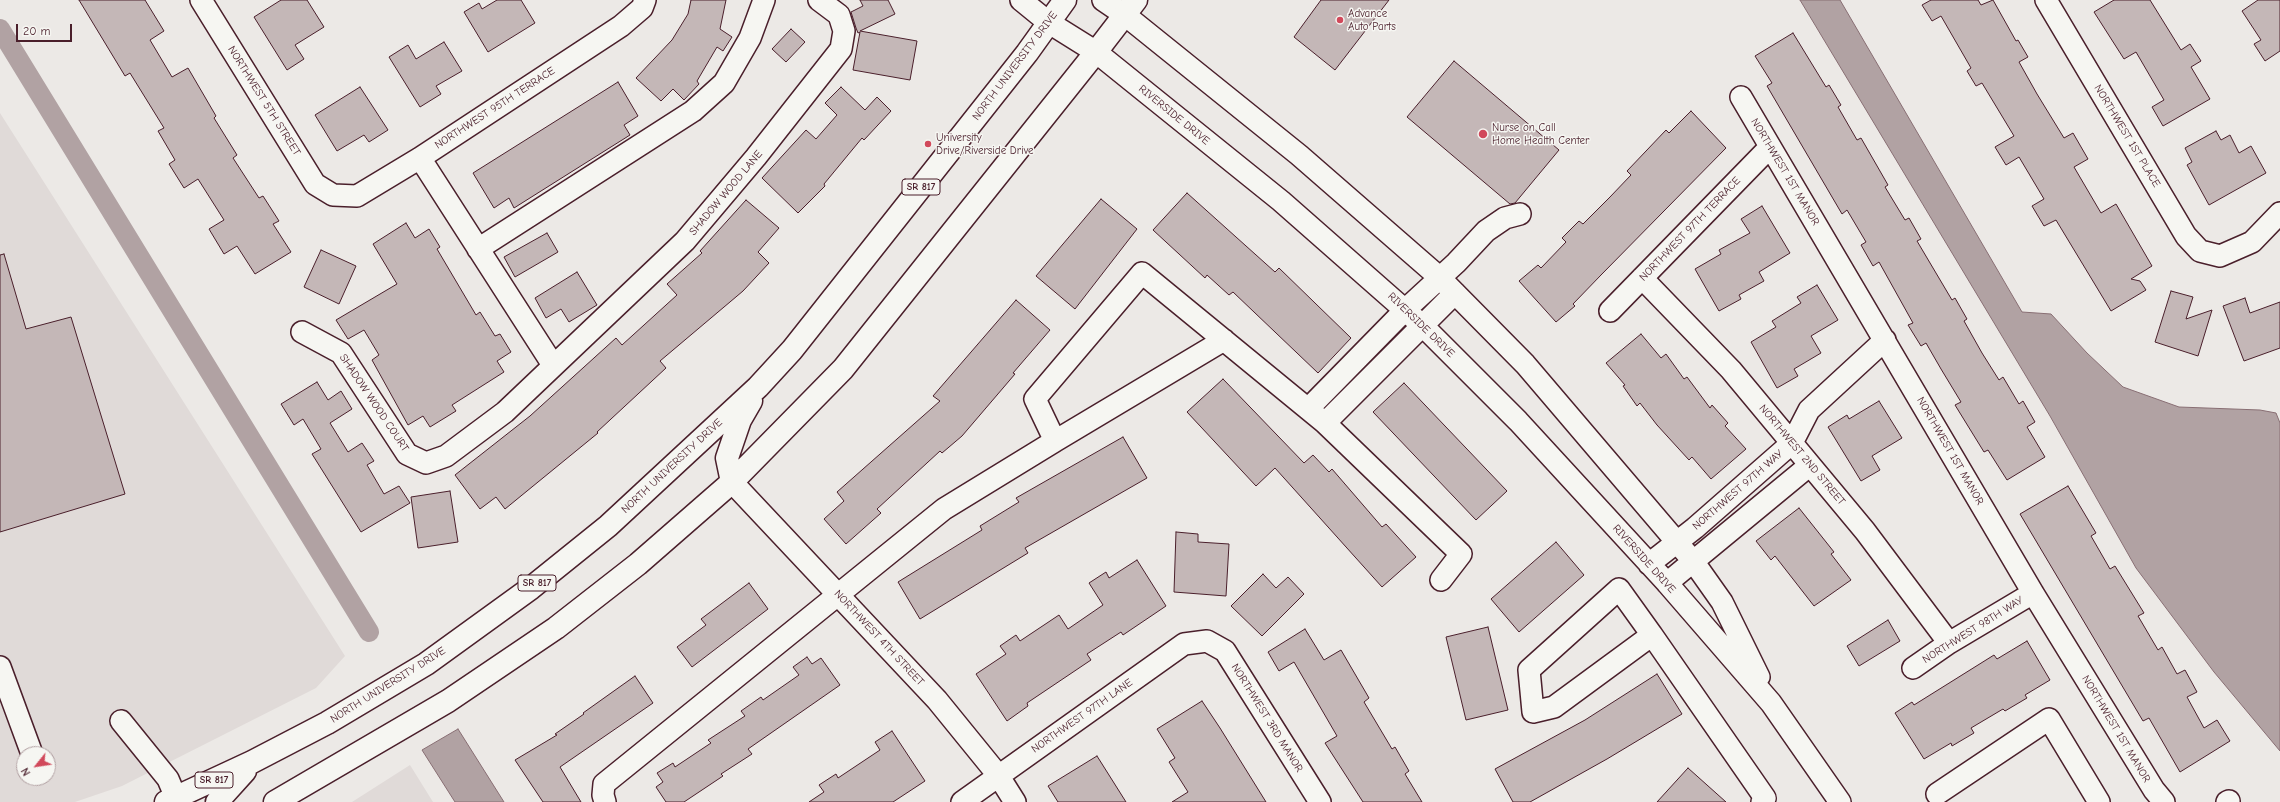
<!DOCTYPE html>
<style>
body{margin:0}
#map{position:relative;width:2280px;height:802px;overflow:hidden;background:#ece9e6;font-family:"Comic Neue",sans-serif}
canvas{display:block}
.north{position:absolute;left:16px;top:746px;width:40px;height:40px;box-sizing:border-box;background:#f6f6f2;border:1px solid #b1a0a2;border-radius:50%;rotate:240deg;font-size:11px;font-weight:700;line-height:16px;text-align:center;color:#4a1f2b}
.north::after{content:'';display:block;margin:auto;width:14px;height:18px;background:#d1495b;clip-path:polygon(50% 0,100% 100%,50% 72%,0 100%)}
.scale{position:absolute;left:16px;top:24px;width:56px;height:18px;box-sizing:border-box;border:2px solid #4a1f2b;border-top:0;padding-left:5px;font-size:12px;line-height:14px;white-space:nowrap;color:#4a1f2b;-webkit-text-stroke:3px #f6f6f2;paint-order:stroke}
</style>
<div id="map">
<canvas width="2280" height="802"></canvas>
<div class="north">N</div>
<div class="scale">20 m</div>
</div>
<script>
const ctx = document.querySelector('canvas').getContext('2d');
ctx.lineJoin = 'round';
function paint(path, color) { ctx.fillStyle = color; ctx.fill(path, 'evenodd'); }
const shape = rows => new Path2D(rows.map(r => 'M' + r).join(''));
function trace(path, color, width, dash) { ctx.strokeStyle = color; ctx.lineWidth = width; ctx.lineCap = dash ? 'butt' : 'round'; ctx.setLineDash(dash || []); ctx.stroke(path); }
function label(font, color, halo, rows, align = 'center') {
  ctx.font = font + ' "Comic Neue",sans-serif'; ctx.lineWidth = 3; ctx.setLineDash([]); ctx.textBaseline = 'middle'; ctx.strokeStyle = halo; ctx.fillStyle = color; for (const [text, x, y, turn = 0] of rows) {
    ctx.save(); ctx.translate(x, y); ctx.rotate((+turn || 0) * Math.PI / 180); ctx.textAlign = isNaN(turn) ? turn : align; if (halo) ctx.strokeText(text, 0, 0); ctx.fillText(text, 0, 0); ctx.restore();
  }
}
const built = shape([
 [0,113,345,656,316,688,122,786,75,802,0,802],
 [24,754,48,754,48,778,24,778],
 [410,765,433,802,352,802]
]);
const water = shape([
 [1800,0,1840,0,2022,312,2051,314,2087,353,2123,387,2179,407,2260,410,2276,413,2280,423,2280,751,2214,672,2136,568,2050,416,1800,0],
 [458,729,504,802,455,802,422,750,458,729]
]);
const canal = shape([
 [0,29,369,632]
]);
const building = shape([
 [79,0,145,0,164,31,150,40,172,77,188,68,216,116,214,118,237,155,233,158,259,198,263,196,279,221,273,224,291,252,255,274,237,246,224,254,209,229,224,220,198,179,184,188,169,164,175,160,158,131,164,128,130,73,125,76,79,0],
 [281,0,307,0,324,27,295,45,304,59,287,70,254,17,281,0],
 [497,0,521,0,535,23,488,52,464,12,479,3,482,9,497,0],
 [691,0,726,0,720,29,732,37,723,51,717,47,697,81,699,84,684,100,673,89,661,101,636,78,672,40,688,14,691,0],
 [860,0,888,0,895,14,860,31,917,41,910,80,853,70,860,32,858,33,856,28,851,12,863,6,860,0],
 [1321,0,1389,0,1335,70,1294,37,1321,0],
 [1931,0,1978,0,1981,5,1993,0,2016,41,2018,40,2028,57,2019,62,2037,94,2064,138,2073,133,2088,159,2074,167,2101,213,2116,204,2152,266,2131,279,2140,281,2146,290,2111,311,2056,220,2044,226,2032,206,2044,199,2019,157,2006,165,1995,147,2014,136,1982,83,1976,86,1967,71,1971,68,1941,16,1932,21,1922,5,1931,0],
 [2114,0,2150,0,2181,50,2190,44,2201,61,2191,67,2210,99,2163,126,2152,107,2164,100,2136,52,2124,59,2094,12,2114,0],
 [2258,0,2280,0,2280,51,2265,61,2254,44,2261,40,2242,11,2258,0],
 [791,29,805,42,786,62,772,49,791,29],
 [1793,33,1826,87,1829,85,1841,105,1838,107,1857,140,1861,138,1888,185,1885,187,1905,220,1909,218,1921,239,1917,241,1952,300,1955,298,1967,319,1964,321,1982,353,1999,380,2003,377,2019,404,2023,401,2035,422,2027,427,2045,457,2007,480,1988,450,1984,452,1955,405,1961,402,1941,369,1926,343,1921,346,1908,325,1913,323,1879,262,1873,266,1861,245,1866,242,1847,210,1842,214,1767,86,1772,83,1755,56,1793,33],
 [444,42,462,71,436,86,441,94,420,107,389,57,408,45,416,59,444,42],
 [1454,61,1559,150,1515,203,1510,204,1407,117,1454,61],
 [618,82,638,116,624,125,630,135,514,208,509,198,494,208,473,173,618,82],
 [360,87,388,130,369,142,364,135,337,151,315,115,360,87],
 [841,87,865,110,877,97,891,111,864,140,862,138,824,184,825,186,798,213,762,178,806,130,816,139,837,115,825,103,841,87],
 [1691,111,1726,148,1601,275,1573,304,1575,306,1556,322,1519,281,1538,265,1541,268,1566,242,1562,238,1579,221,1583,224,1610,197,1631,175,1627,171,1666,130,1669,133,1691,111],
 [2216,131,2221,140,2230,135,2239,153,2251,146,2266,173,2209,205,2187,165,2192,162,2185,148,2216,131],
 [1187,193,1275,272,1279,268,1351,338,1318,373,1233,292,1229,295,1207,275,1205,278,1153,230,1187,193],
 [1101,199,1137,229,1075,309,1036,276,1101,199],
 [746,200,779,228,758,252,769,263,743,291,660,361,666,368,597,432,598,433,505,509,496,497,480,509,455,475,530,416,616,338,622,345,677,295,667,284,702,253,700,251,746,200],
 [1762,206,1790,253,1759,272,1764,281,1739,295,1741,299,1719,311,1695,269,1721,254,1719,250,1750,233,1741,219,1762,206],
 [406,223,415,238,429,229,440,247,437,249,476,315,480,312,495,336,500,334,511,352,497,361,504,372,452,405,456,411,430,427,423,416,408,425,372,360,379,355,364,330,348,339,336,320,397,284,373,244,406,223],
 [547,233,558,252,515,277,504,257,547,233],
 [321,250,356,266,339,304,304,287,321,250],
 [4,254,26,329,71,317,125,494,0,532,0,255,4,254],
 [577,272,597,305,569,322,561,309,546,318,535,298,577,272],
 [1817,285,1838,320,1811,336,1821,353,1794,369,1798,376,1777,388,1751,342,1776,327,1772,321,1801,303,1797,297,1817,285],
 [2171,291,2193,297,2186,319,2212,310,2198,356,2155,342,2171,291],
 [2245,298,2250,313,2280,302,2280,348,2244,361,2223,306,2245,298],
 [1016,300,1050,330,1013,373,1015,374,962,436,942,453,940,451,877,509,881,513,846,544,824,519,844,501,837,492,940,401,933,396,1016,300],
 [1641,334,1661,358,1666,354,1684,379,1687,377,1710,408,1712,405,1728,423,1725,426,1746,449,1711,479,1692,457,1689,460,1657,425,1640,403,1637,406,1623,386,1625,385,1606,363,1641,334],
 [1223,379,1304,463,1313,455,1329,472,1332,469,1382,527,1386,524,1416,557,1382,587,1275,468,1256,486,1187,412,1223,379],
 [317,382,328,400,341,391,352,409,330,423,348,452,362,443,374,461,367,465,384,494,399,486,410,503,361,532,312,454,321,449,303,419,294,425,281,404,317,382],
 [1404,383,1507,491,1476,520,1373,412,1404,383],
 [1879,401,1902,438,1872,456,1880,470,1861,481,1828,427,1847,415,1849,419,1879,401],
 [1123,437,1147,478,1025,548,1028,553,920,619,898,582,982,530,980,526,1019,502,1016,498,1123,437],
 [2068,486,2096,533,2091,536,2110,569,2115,566,2144,613,2138,616,2158,650,2162,647,2177,674,2185,670,2197,692,2187,697,2204,728,2217,720,2230,741,2180,772,2149,718,2143,721,2020,514,2068,486],
 [450,491,458,542,418,548,411,497,450,491],
 [1799,508,1834,552,1831,554,1851,580,1814,606,1775,556,1771,560,1756,541,1799,508],
 [1176,532,1198,534,1198,542,1229,544,1226,596,1174,592,1176,532],
 [1556,542,1584,575,1519,632,1491,599,1556,542],
 [1137,560,1166,606,1123,635,1121,632,1087,654,1091,660,1027,703,1028,706,1007,721,976,674,1006,654,1000,646,1016,635,1020,641,1059,615,1068,629,1103,605,1089,583,1106,572,1109,578,1137,560],
 [1263,574,1276,588,1288,577,1304,594,1262,636,1231,606,1263,574],
 [749,583,768,609,692,667,677,647,706,625,701,619,749,583],
 [1888,620,1900,641,1859,666,1847,646,1888,620],
 [1488,627,1508,710,1466,720,1446,637,1488,627],
 [1305,629,1324,660,1341,650,1369,698,1364,702,1392,749,1395,747,1409,771,1405,774,1422,802,1363,802,1325,743,1337,736,1294,662,1279,671,1268,652,1305,629],
 [2027,641,2050,680,2025,695,2027,698,2005,711,2003,709,1971,728,1974,733,1952,746,1951,743,1924,759,1895,713,1912,702,1914,705,1994,655,1997,659,2027,641],
 [807,657,812,664,821,658,840,685,748,749,752,754,721,774,723,776,684,802,666,802,656,787,663,782,657,773,673,763,675,767,711,743,708,740,745,716,741,711,761,697,763,700,799,675,793,667,807,657],
 [1657,674,1682,714,1607,759,1530,802,1513,802,1495,769,1585,720,1657,674],
 [635,676,653,703,560,767,581,802,543,802,515,760,557,735,555,734,584,714,583,713,635,676],
 [1202,701,1220,728,1266,802,1172,802,1188,792,1169,762,1175,758,1157,729,1202,701],
 [892,731,925,781,893,802,809,802,824,792,819,785,836,774,838,778,880,750,875,742,892,731],
 [1097,756,1126,802,1058,802,1048,786,1097,756],
 [1688,768,1726,802,1657,802,1688,768]
]);
const minor = shape([
 [201,0,315,184,333,195,357,196,420,158,621,26,642,8,645,0],
 [1021,0,1048,22,1096,52,1281,201,1423,326,1518,421,1667,583,1771,703,1840,802],
 [1103,0,1125,15,1299,155,1439,277,1525,364,1693,561,1722,602,1759,677],
 [2046,0,2186,236,2200,251,2220,256,2252,242,2280,213],
 [1741,97,2033,593,2154,790,2164,802],
 [420,158,553,365],
 [478,249,693,111,724,83,750,38,764,0],
 [1642,278,1731,370,1865,531,1949,643],
 [1610,311,1770,147],
 [302,332,341,353,407,454,426,463,446,456,505,412,685,241,756,157,841,49,844,31,839,15,819,0],
 [1308,409,1406,309,1456,263,1486,231,1505,218,1520,214],
 [1325,423,1455,293],
 [1055,441,1224,340],
 [732,482,937,700,998,775,1015,802],
 [1649,564,1695,528,1792,443,1809,410,1885,340],
 [1667,583,1810,465],
 [1652,635,1619,589,1529,670,1533,712,1554,707,1652,635,1765,798,1762,802],
 [0,667,32,754],
 [1913,668,1949,643,2033,593],
 [121,721,168,779,176,798],
 [1937,794,2049,719,2099,802],
 [605,802,603,795,604,784,944,509,1055,441,1035,399,1142,273,1325,423,1461,554,1441,580],
 [962,802,1184,644,1207,641,1225,651,1320,802],
 [2227,802,2229,801]
]);
const major = shape([
 [732,482,727,458,740,420,751,401],
 [166,802,252,762,327,723,426,664,531,588,608,526,758,387,792,350,1027,53,1065,0],
 [217,802,245,771],
 [275,802,448,701,556,628,638,564,732,482,843,369,1096,52,1136,0]
]);
const markers = [
 [1340,20,4,"#d1495b"],
 [1483,134,5,"#d1495b"],
 [928,144,4,"#d1495b"]
];
const shields = [
 [921,187,38],
 [537,583,38],
 [214,780,38]
];
const shieldNames = [
 ["SR 817",921,187],
 ["SR 817",537,583],
 ["SR 817",214,780]
];
const poiNames = [
 ["Advance",1348,14],
 ["Auto Parts",1348,27],
 ["Nurse on Call",1492,128],
 ["Home Health Center",1492,141],
 ["University",936,138],
 ["Drive/Riverside Drive",936,151]
];
const streetNames = [
 ["NORTH UNIVERSITY DRIVE",1015,66,-53],
 ["NORTHWEST 5TH STREET",264,101,58],
 ["NORTHWEST 95TH TERRACE",495,108,-33],
 ["RIVERSIDE DRIVE",1174,115,39],
 ["NORTHWEST 1ST PLACE",2127,136,59],
 ["NORTHWEST 1ST MANOR",1785,172,59],
 ["SHADOW WOOD LANE",726,193,-50],
 ["NORTHWEST 97TH TERRACE",1690,229,-46],
 ["RIVERSIDE DRIVE",1421,325,44],
 ["SHADOW WOOD COURT",374,403,56],
 ["NORTHWEST 1ST MANOR",1950,451,60],
 ["NORTHWEST 2ND STREET",1802,455,50],
 ["NORTH UNIVERSITY DRIVE",672,466,-43],
 ["NORTHWEST 97TH WAY",1738,490,-41],
 ["RIVERSIDE DRIVE",1644,559,48],
 ["NORTHWEST 98TH WAY",1973,630,-32],
 ["NORTHWEST 4TH STREET",879,638,47],
 ["NORTH UNIVERSITY DRIVE",388,685,-32],
 ["NORTHWEST 97TH LANE",1082,716,-35],
 ["NORTHWEST 3RD MANOR",1267,718,58],
 ["NORTHWEST 1ST MANOR",2116,729,59]
];
paint(built, '#e0dad8');
paint(water, '#b1a2a3');
trace(water, '#886e73', 1);
trace(canal, '#b1a2a3', 20);
paint(building, '#c4b7b7');
trace(building, '#4a1f2b', 1);
trace(minor, '#4a1f2b', 24);
trace(major, '#4a1f2b', 25);
trace(minor, '#f6f6f2', 21);
trace(major, '#f6f6f2', 22);
for (const [x, y, r, color] of markers) { const dot = new Path2D(); dot.arc(x, y, r, 0, 2 * Math.PI); ctx.fillStyle = color; ctx.fill(dot); trace(dot, '#f6f6f2', 1.5); }
for (const [x, y, w] of shields) { const box = new Path2D(); box.roundRect(x - w / 2, y - 8, w, 16, 3); ctx.fillStyle = '#f6f6f2'; ctx.fill(box); trace(box, '#4a1f2b', 1); }
label('bold 10px', '#4a1f2b', null, shieldNames);
label('11px', '#4a1f2b', '#f6f6f2', poiNames, 'left');
label('11px', '#4a1f2b', '#f6f6f2', streetNames);
</script>
